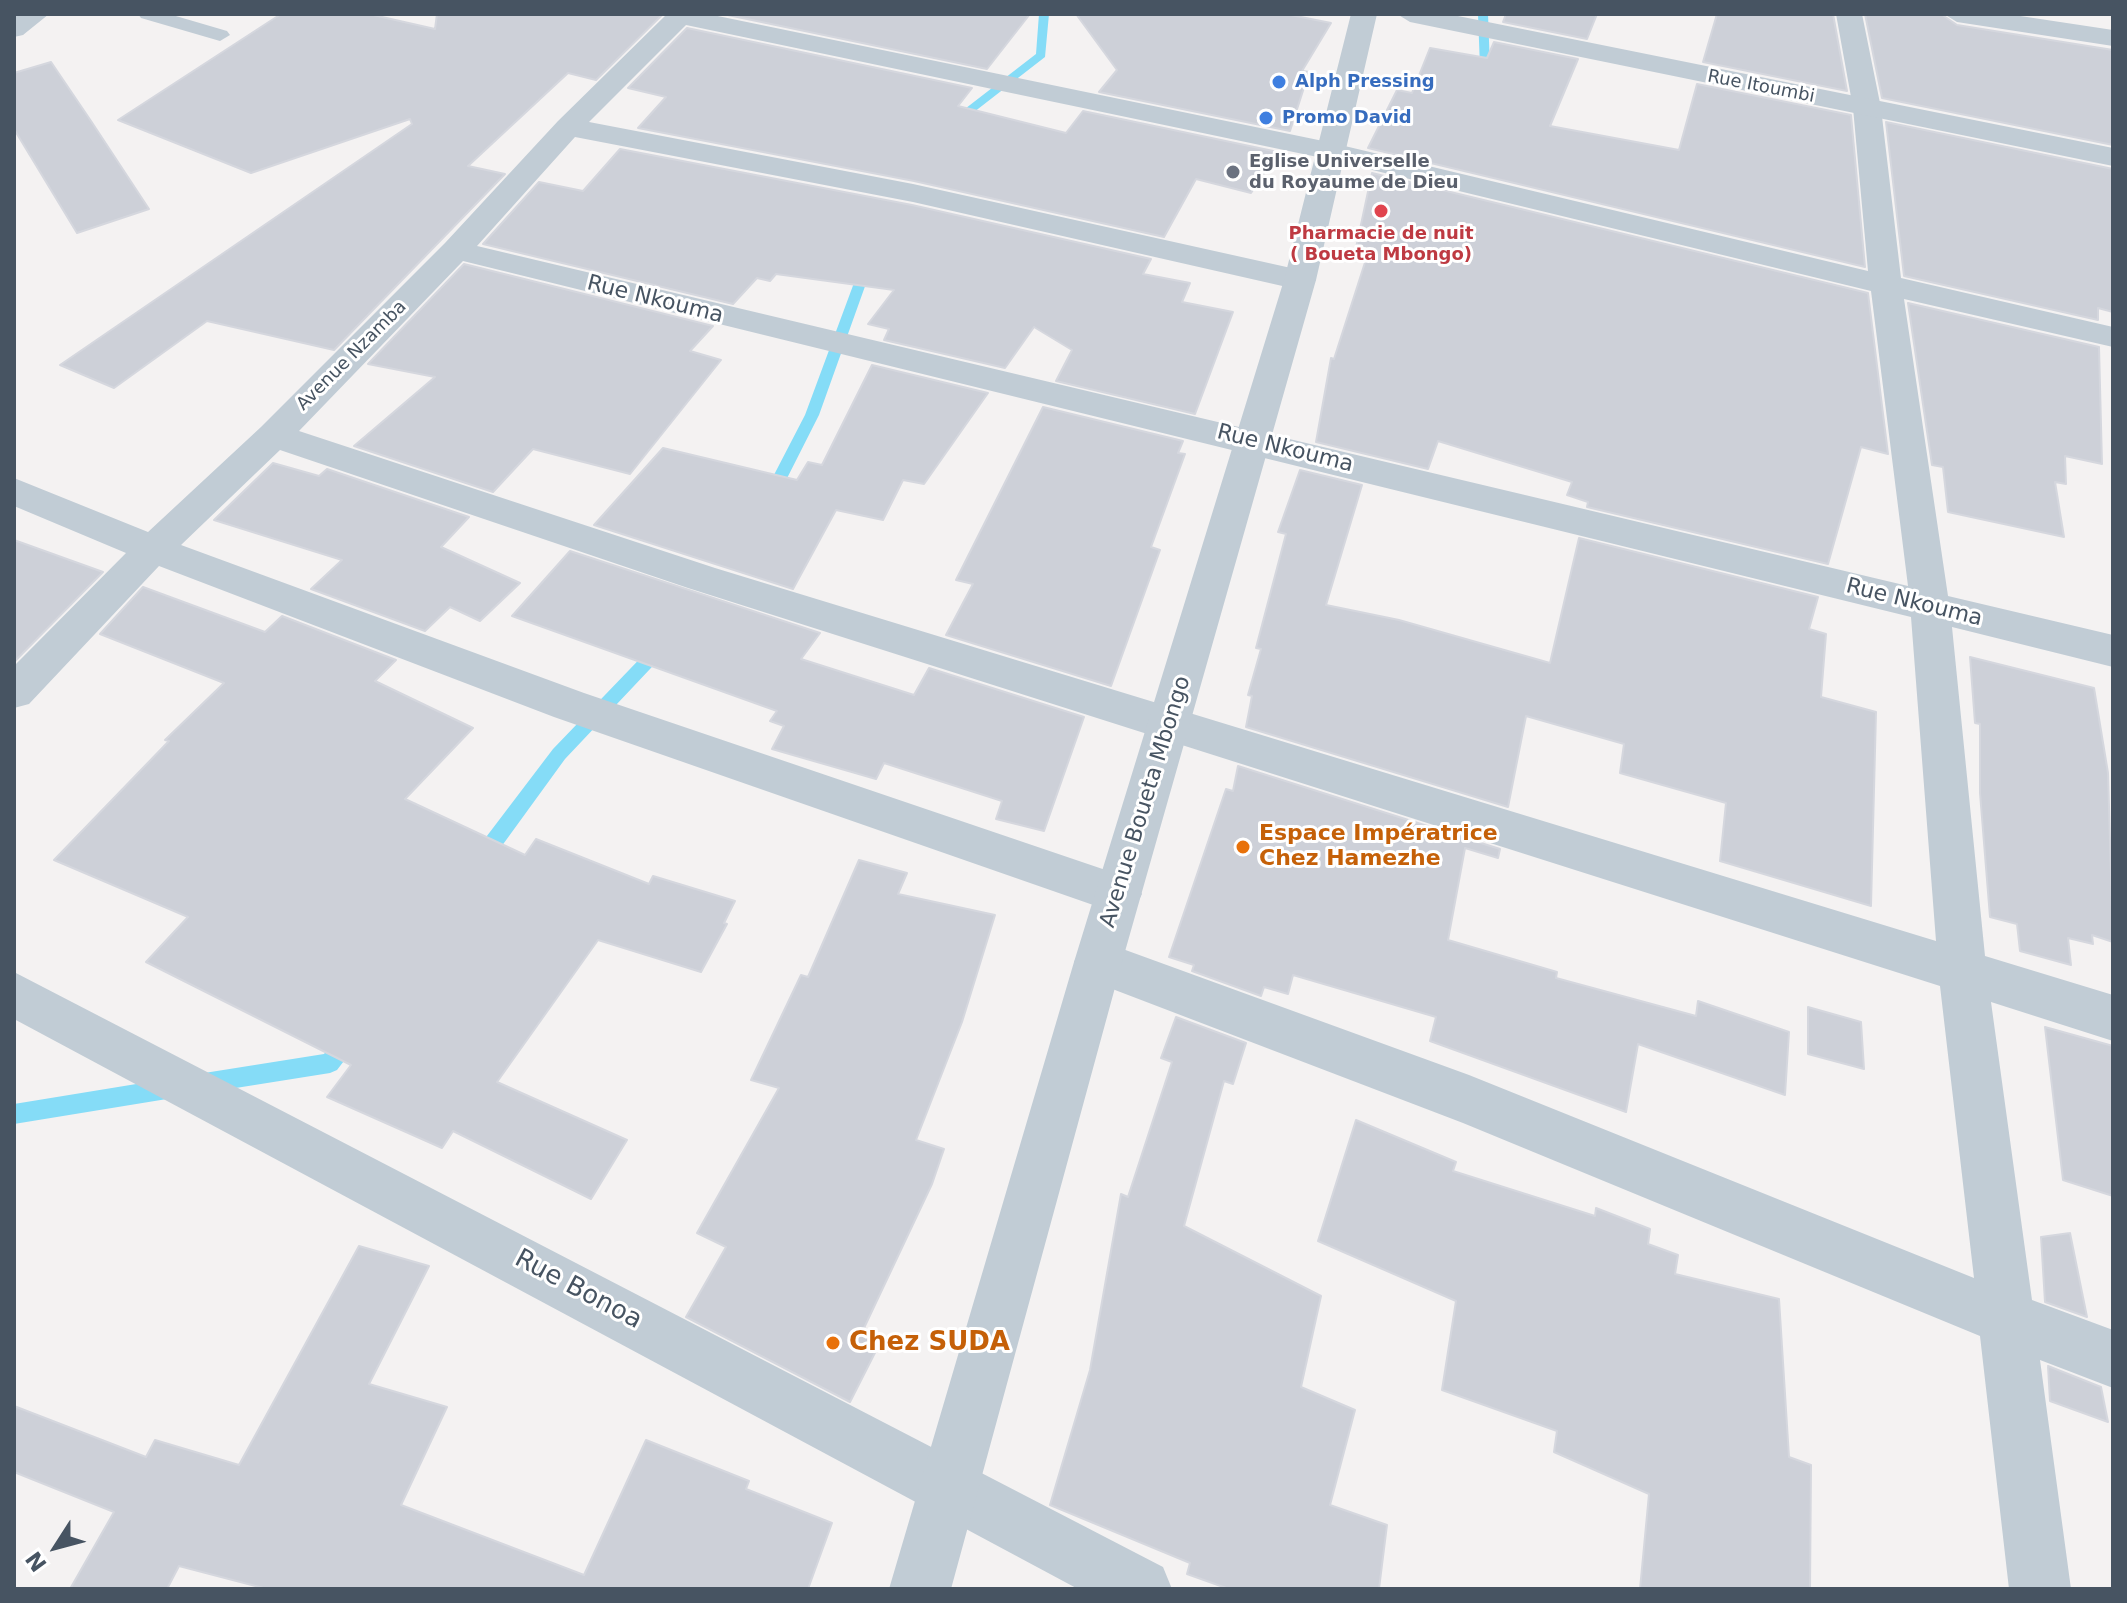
<!DOCTYPE html>
<meta charset="utf-8">
<style>
body{margin:0}
#map{position:relative;width:2127px;height:1603px;overflow:hidden;background:#f4f2f2;font-family:"DejaVu Sans",sans-serif}
canvas{display:block}
.frame{position:absolute;inset:0;border:16px solid #475462;pointer-events:none}
.north{position:absolute;left:16px;top:1507px;width:80px;height:80px;-webkit-text-stroke:6px #fff;paint-order:stroke;rotate:234deg;font-size:22px;font-weight:700;line-height:32px;text-align:center;color:#475462}
.north::after{content:'';display:block;margin:auto;width:28px;height:36px;background:#475462;clip-path:polygon(50% 0,100% 100%,50% 72%,0 100%)}
</style>
<div id="map">
<canvas width="2127" height="1603"></canvas>
<div class="frame"></div>
<div class="north">N</div>
</div>
<script>
const ctx = document.querySelector('canvas').getContext('2d');
ctx.lineJoin = 'round';
const shape = rows => new Path2D(rows.map(r => 'M' + r).join(''));
function paint(path, color) { ctx.fillStyle = color; ctx.fill(path, 'evenodd'); }
function trace(path, color, width, dash) { ctx.strokeStyle = color; ctx.lineWidth = width; ctx.lineCap = dash ? 'butt' : 'round'; ctx.setLineDash(dash || []); ctx.stroke(path); }
function label(font, color, halo, rows, align = 'center') {
  ctx.font = font + ' "DejaVu Sans",sans-serif'; ctx.lineWidth = 6; ctx.setLineDash([]); ctx.textBaseline = 'middle'; ctx.strokeStyle = halo; ctx.fillStyle = color; for (const [text, x, y, turn = 0] of rows) {
    ctx.save(); ctx.translate(x, y); ctx.rotate((+turn || 0) * Math.PI / 180); ctx.textAlign = isNaN(turn) ? turn : align; if (halo) ctx.strokeText(text, 0, 0); ctx.fillText(text, 0, 0); ctx.restore();
  }
}
const stream = shape([
 [1039,14,1049,14,1045,57,956,126,948,126,948,122,1036,54,1039,14],
 [1478,14,1488,14,1490,68,1488,80,1482,83,1476,80,1480,68,1478,14],
 [867,260,873,264,819,415,775,502,765,502,762,498,805,415,861,264,867,260],
 [661,641,669,647,667,651,565,759,488,865,481,867,474,865,472,859,474,853,553,749,655,643,661,641],
 [350,1027,357,1030,360,1037,357,1044,337,1070,330,1073,198,1094,191,1091,188,1084,191,1077,198,1074,324,1054,343,1030,350,1027],
 [173,1078,180,1081,183,1088,180,1095,173,1098,14,1124,14,1104,173,1078]
]);
const building = shape([
 [281,14,369,14,435,29,437,14,663,14,596,80,568,73,468,166,505,174,334,350,207,321,114,388,60,365,412,124,410,119,251,173,118,120,281,14],
 [723,14,1030,14,987,69,723,14],
 [1076,14,1286,14,1331,23,1302,71,1309,72,1290,131,1099,92,1117,70,1076,14],
 [1506,14,1597,14,1587,39,1503,22,1506,14],
 [1717,14,1833,14,1847,91,1703,62,1717,14],
 [1865,14,1941,14,1957,25,2113,50,2113,145,1882,98,1865,14],
 [687,28,972,88,958,106,1066,133,1083,111,1278,152,1251,193,1196,179,1164,237,914,181,638,128,666,97,628,88,687,28],
 [1494,42,1578,59,1550,126,1679,150,1697,84,1851,115,1865,267,1368,148,1397,90,1412,93,1430,48,1487,58,1494,42],
 [51,62,91,121,149,209,77,233,14,129,14,73,51,62],
 [1886,122,2113,169,2113,312,2098,308,2098,320,1904,276,1886,122],
 [620,149,912,205,1151,259,1143,274,1190,283,1182,302,1233,312,1195,414,1056,381,1072,350,1034,327,1005,368,884,340,889,329,868,324,894,290,776,274,770,281,757,278,733,304,483,244,539,182,583,191,620,149],
 [1372,173,1868,293,1888,454,1861,447,1828,564,1587,507,1588,502,1567,495,1572,482,1438,441,1428,469,1316,442,1331,358,1334,359,1369,250,1356,248,1372,173],
 [464,264,713,326,690,351,721,360,630,474,533,449,493,492,354,446,435,377,368,364,464,264],
 [1908,303,2099,347,2102,464,2065,456,2066,484,2055,482,2064,537,1948,512,1943,467,1932,465,1908,303],
 [872,365,988,393,924,484,903,480,883,520,836,510,793,589,594,525,663,448,797,480,808,462,822,465,872,365],
 [1043,407,1183,441,1178,453,1185,454,1151,547,1160,550,1111,686,946,635,973,584,956,580,1043,407],
 [273,463,319,476,327,469,469,517,441,547,520,583,480,621,450,607,425,631,311,589,342,560,214,520,273,463],
 [1300,470,1362,485,1326,605,1399,620,1550,663,1579,538,1818,597,1809,629,1826,634,1821,697,1876,712,1871,906,1720,861,1726,803,1620,773,1624,744,1526,716,1508,807,1246,727,1252,696,1248,695,1261,649,1256,648,1286,534,1278,532,1300,470],
 [14,540,103,572,14,662,14,540],
 [570,551,820,633,801,659,914,695,929,668,1084,717,1044,831,996,819,1002,801,884,763,876,779,772,749,784,726,770,721,777,711,512,616,570,551],
 [143,587,265,632,282,616,396,660,375,681,473,728,405,799,525,855,536,839,649,884,653,876,735,901,724,923,727,924,701,972,598,940,497,1082,627,1140,591,1199,453,1131,442,1148,327,1097,351,1065,146,962,188,917,54,860,169,741,165,740,224,683,100,634,143,587],
 [1970,657,2094,688,2108,773,2113,942,2092,935,2093,944,2068,938,2071,965,2020,951,2017,924,1990,917,1980,793,1980,724,1975,723,1970,657],
 [1238,766,1500,849,1498,858,1465,848,1448,940,1557,972,1556,978,1696,1016,1698,1001,1789,1032,1785,1095,1638,1044,1626,1112,1430,1041,1436,1017,1293,975,1288,994,1264,987,1261,996,1192,971,1194,965,1169,957,1226,789,1233,791,1238,766],
 [859,860,907,873,898,894,995,915,962,1022,916,1140,944,1149,932,1184,864,1328,883,1337,850,1402,686,1317,726,1247,697,1233,779,1088,751,1080,801,975,808,977,859,860],
 [1808,1007,1861,1022,1864,1069,1808,1054,1808,1007],
 [1176,1017,1246,1043,1233,1084,1224,1081,1184,1226,1321,1296,1301,1387,1355,1410,1330,1505,1387,1525,1379,1589,1229,1589,1187,1574,1190,1563,1050,1505,1090,1370,1121,1194,1128,1197,1172,1062,1161,1058,1176,1017],
 [2045,1027,2113,1046,2113,1196,2063,1180,2045,1027],
 [1356,1120,1456,1162,1453,1171,1595,1216,1596,1208,1650,1229,1648,1244,1678,1255,1675,1274,1779,1299,1789,1457,1811,1465,1810,1589,1640,1589,1649,1494,1554,1452,1557,1431,1442,1390,1456,1301,1318,1241,1356,1120],
 [2070,1233,2087,1317,2045,1302,2041,1237,2070,1233],
 [359,1246,429,1266,369,1384,447,1407,401,1505,584,1575,646,1440,749,1481,746,1489,832,1523,808,1589,267,1589,179,1566,167,1589,70,1589,114,1512,14,1472,14,1406,146,1457,155,1440,239,1465,359,1246],
 [2048,1366,2101,1387,2108,1422,2050,1401,2048,1366]
]);
const service = shape([
 [138,14,169,14,227,31,230,35,220,41,141,18,138,14]
]);
const minor = shape([
 [19,14,49,14,23,35,14,37,14,17,19,14],
 [667,14,708,14,1328,142,1868,271,1853,108,1836,14,1862,14,1881,108,1901,278,2113,327,2113,347,1904,299,1948,596,2113,635,2113,667,1952,627,1985,956,2113,995,2113,1041,1991,1002,2032,1300,2113,1330,2113,1388,2040,1360,2071,1589,2009,1589,1980,1336,1463,1123,1081,977,1074,962,1081,947,1098,940,1469,1075,1974,1278,1940,986,688,588,280,450,181,545,584,693,1135,880,1142,894,1135,908,1119,914,554,717,159,566,29,704,14,708,14,666,126,553,14,506,14,478,148,532,261,427,445,243,558,121,667,14],
 [686,25,1327,159,1871,291,1908,586,477,246,575,137,913,202,1300,290,1311,287,1316,280,1311,273,1300,270,913,184,589,122,686,25],
 [463,261,1911,617,1936,941,715,568,299,431,463,261],
 [1944,14,2007,14,2113,30,2113,46,1957,22,1944,14],
 [14,972,1163,1567,1172,1589,1078,1589,14,1019,14,972]
]);
const tertiary = shape([
 [1351,14,1377,14,1316,280,1122,962,951,1589,889,1589,1074,962,1284,280,1351,14],
 [1397,14,1448,14,2113,148,2113,166,1410,22,1397,14]
]);
const markers = [
 [1279,82,8,"#3f7fe0"],
 [1266,118,8,"#3f7fe0"],
 [1233,172,8,"#6b7280"],
 [1381,211,8,"#e0444e"],
 [1243,847,8,"#e8710a"],
 [833,1343,8,"#e8710a"]
];
const farShopnames = [
 ["Alph Pressing",1295,82],
 ["Promo David",1282,118]
];
const farStreetnames = [
 ["Rue Itoumbi",1761,87,11],
 ["Avenue Nzamba",352,356,-45]
];
const farWorshipnames = [
 ["Eglise Universelle",1249,162],
 ["du Royaume de Dieu",1249,183]
];
const farHealthnames = [
 ["Pharmacie de nuit",1381,234],
 ["( Boueta Mbongo)",1381,255]
];
const streetNames = [
 ["Rue Nkouma",655,300,14],
 ["Rue Nkouma",1285,449,14],
 ["Rue Nkouma",1914,603,14],
 ["Avenue Boueta Mbongo",1146,802,-73]
];
const foodNames = [
 ["Espace Impératrice",1259,834],
 ["Chez Hamezhe",1259,859]
];
const nearStreetnames = [
 ["Rue Bonoa",578,1290,28]
];
const nearFoodnames = [
 ["Chez SUDA",849,1343]
];
paint(stream, '#85dcf7');
paint(building, '#cdd0d8');
trace(building, '#d5d7de', 2);
paint(service, '#c1ccd5');
paint(minor, '#c1ccd5');
paint(tertiary, '#c1ccd5');
for (const [x, y, r, color] of markers) { const dot = new Path2D(); dot.arc(x, y, r, 0, 2 * Math.PI); ctx.fillStyle = color; ctx.fill(dot); trace(dot, '#fff', 3); }
label('bold 18px', '#366cbe', '#fff', farShopnames, 'left');
label('18px', '#475462', '#fff', farStreetnames);
label('bold 18px', '#5b616d', '#fff', farWorshipnames, 'left');
label('bold 18px', '#be3a42', '#fff', farHealthnames);
label('22px', '#475462', '#fff', streetNames);
label('bold 22px', '#c56008', '#fff', foodNames, 'left');
label('26px', '#475462', '#fff', nearStreetnames);
label('bold 26px', '#c56008', '#fff', nearFoodnames, 'left');
</script>
